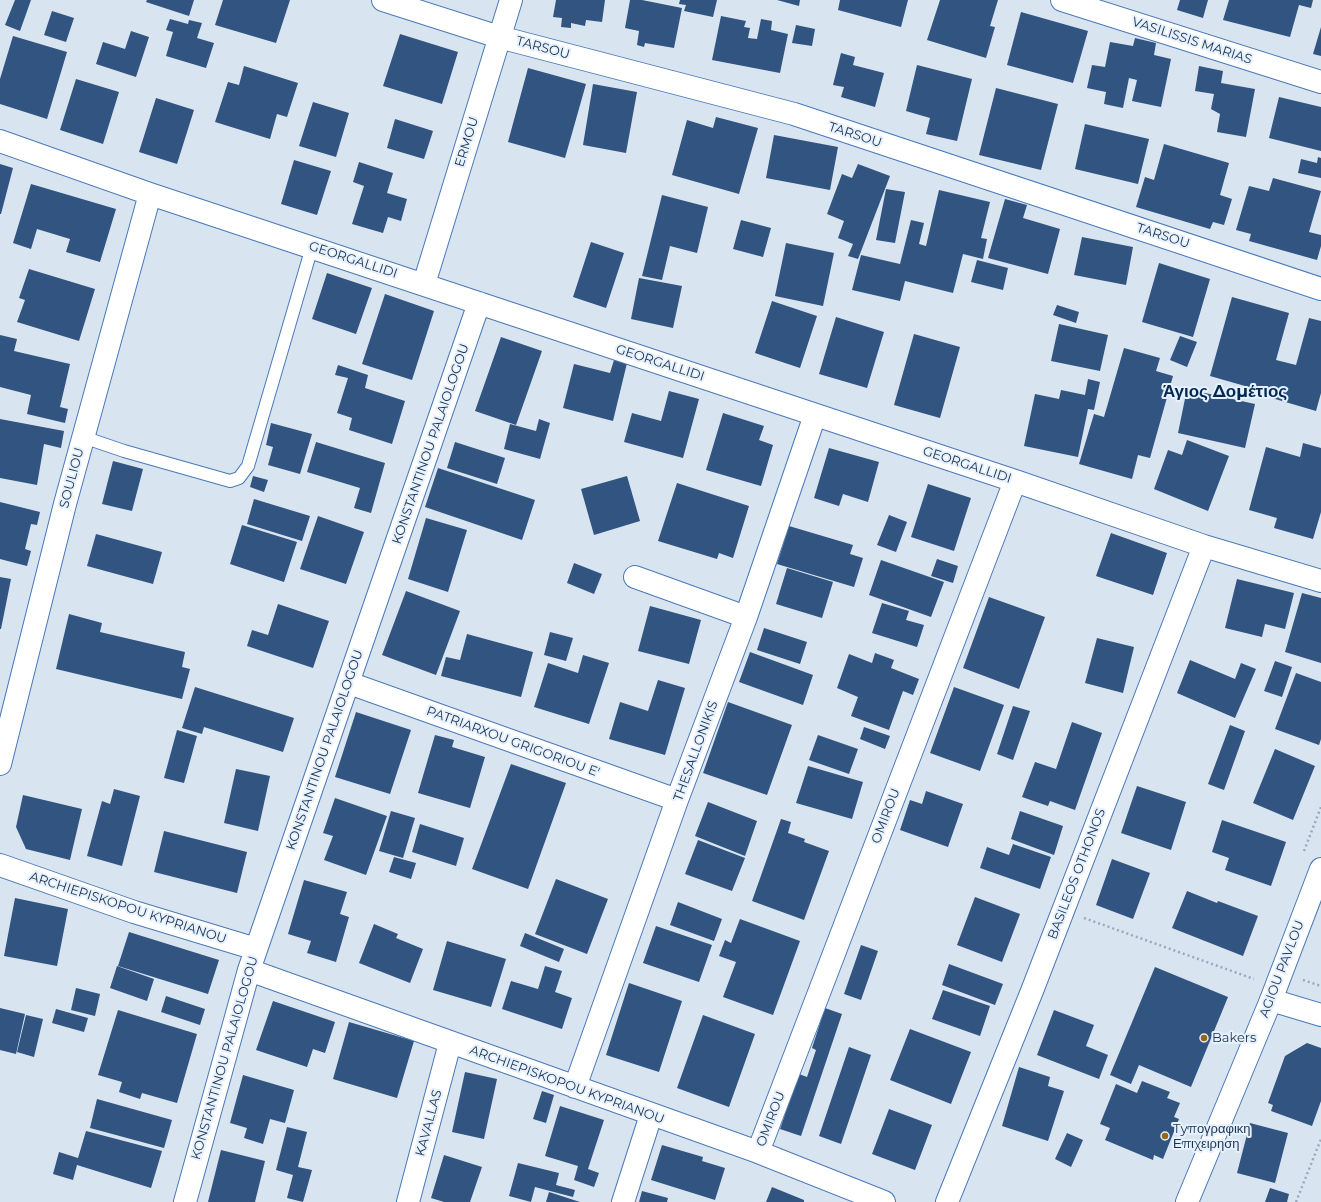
<!DOCTYPE html>
<meta charset="utf-8">
<style>
body{margin:0}
canvas{display:block;background:#d9e4f1}
</style>
<canvas width="1321" height="1202"></canvas>
<script>
const ctx = document.querySelector('canvas').getContext('2d');
ctx.lineJoin = 'round';
function paint(path, color) { ctx.fillStyle = color; ctx.fill(path, 'evenodd'); }
const shape = rows => new Path2D(rows.map(r => 'M' + r).join(''));
function trace(path, color, width, dash) { ctx.strokeStyle = color; ctx.lineWidth = width; ctx.lineCap = dash ? 'butt' : 'round'; ctx.setLineDash(dash || []); ctx.stroke(path); }
function label(font, color, halo, rows, align = 'center') {
  ctx.font = font + ' Montserrat,sans-serif'; ctx.lineWidth = 4; ctx.setLineDash([]); ctx.textBaseline = 'middle'; ctx.strokeStyle = halo; ctx.fillStyle = color; for (const [text, x, y, turn = 0] of rows) {
    ctx.save(); ctx.translate(x, y); ctx.rotate((+turn || 0) * Math.PI / 180); ctx.textAlign = isNaN(turn) ? turn : align; if (halo) ctx.strokeText(text, 0, 0); ctx.fillText(text, 0, 0); ctx.restore();
  }
}
const building = shape([
 [15,0,31,0,20,31,5,25],
 [147,0,194,0,189,16,146,2],
 [223,0,290,0,276,43,215,25],
 [556,0,605,0,602,22,586,20,585,26,571,23,571,28,561,27,562,18,553,17],
 [630,0,642,0,682,8,674,48,645,43,644,47,637,45,639,31,625,28],
 [680,0,717,0,713,17,684,11,686,5,679,4],
 [777,0,800,0,799,6],
 [840,0,908,0,901,27,838,10],
 [940,0,998,0,990,26,995,27,986,58,927,40],
 [1180,0,1208,0,1203,18,1177,10],
 [1229,0,1313,0,1311,8,1299,5,1290,37,1223,20],
 [52,11,74,18,66,42,44,35],
 [1021,12,1088,31,1073,83,1007,65],
 [721,16,746,21,744,27,750,28,748,38,757,39,761,19,772,21,771,30,788,34,780,73,712,60],
 [170,19,188,24,189,20,202,23,197,38,214,43,206,68,166,56,173,32,166,30],
 [796,25,815,29,812,46,792,43],
 [1321,27,1321,56,1313,54],
 [131,31,149,37,136,77,96,64,103,42,125,49],
 [400,34,458,52,442,104,383,86],
 [13,36,67,52,47,119,0,104,0,79],
 [1135,38,1156,43,1154,55,1171,59,1161,107,1132,101,1137,80,1129,78,1123,108,1104,104,1106,92,1087,88,1092,65,1105,67,1110,42,1133,46],
 [841,53,855,57,853,65,884,73,875,107,841,97,844,87,833,85],
 [917,65,972,79,957,141,926,134,930,118,906,111],
 [244,66,298,83,287,117,277,114,270,139,215,122,228,82,239,85],
 [1199,66,1223,71,1221,83,1255,89,1246,137,1217,132,1220,114,1211,109,1214,94,1195,91],
 [528,68,586,84,565,158,508,142],
 [76,79,119,92,103,144,60,130],
 [593,84,637,92,626,153,583,145],
 [996,88,1058,104,1041,170,979,155],
 [1279,97,1321,107,1321,151,1269,138],
 [156,98,194,110,177,164,139,152],
 [313,102,349,113,336,157,299,146],
 [716,117,758,128,739,194,672,175,687,120,713,128],
 [395,119,433,131,424,159,387,148],
 [1085,124,1149,139,1138,184,1075,169],
 [774,135,838,147,830,190,766,178],
 [1164,144,1229,163,1220,195,1232,199,1224,225,1213,222,1210,229,1136,207,1145,177,1154,180],
 [1318,157,1321,158,1321,178,1298,173,1301,159,1317,163],
 [294,160,331,171,317,215,281,204],
 [359,162,393,173,387,193,407,199,401,221,388,217,383,233,352,224,364,186,353,182],
 [0,164,13,168,1,214,0,214],
 [858,164,890,176,858,259,848,256,853,244,838,238,844,221,827,214,842,174,852,178],
 [1273,178,1321,191,1309,232,1321,235,1321,246,1317,260,1249,241,1251,234,1236,230,1249,186,1269,191],
 [31,184,116,209,100,262,66,252,70,239,37,229,31,249,13,243],
 [886,189,905,192,895,243,876,240],
 [939,190,990,202,981,238,987,239,983,259,963,254,953,293,905,281,900,301,852,290,861,255,900,264,911,220,924,223,919,244,926,246],
 [662,195,708,207,697,253,670,246,662,280,642,276],
 [1005,199,1027,205,1023,218,1060,229,1048,274,988,258],
 [741,220,771,228,763,257,733,249],
 [1082,237,1133,247,1126,285,1074,275],
 [591,242,624,253,606,308,573,297],
 [786,243,834,253,823,306,775,296],
 [977,260,1008,268,1003,290,971,282],
 [1159,263,1210,279,1193,337,1142,322],
 [29,269,95,289,79,341,17,322,25,300,19,298],
 [327,273,372,288,356,334,312,319],
 [639,278,682,286,673,328,631,319],
 [385,294,434,311,412,380,362,364],
 [1232,297,1289,313,1276,360,1296,365,1309,318,1321,321,1321,393,1316,411,1265,396,1266,392,1210,376],
 [772,301,817,316,800,368,755,353],
 [1057,305,1079,312,1076,323,1053,315],
 [836,317,884,332,867,388,819,374],
 [1059,324,1108,335,1100,371,1051,361],
 [914,334,960,347,940,418,894,405],
 [0,335,17,339,14,351,70,364,60,407,68,409,65,423,27,414,31,395,0,387],
 [1180,336,1197,342,1187,367,1170,360],
 [501,337,542,351,516,425,475,411],
 [1124,348,1160,358,1156,371,1173,376,1150,458,1138,455,1132,479,1079,464,1094,414,1104,417],
 [614,360,627,363,613,421,563,408,574,364,610,373],
 [338,365,368,375,365,388,405,401,392,444,349,430,352,418,337,413,348,378,335,375],
 [1088,379,1100,382,1094,410,1088,409,1078,457,1024,446,1035,394,1059,399,1061,390,1085,395],
 [1187,389,1255,404,1245,448,1178,433],
 [669,391,699,399,683,458,624,442,632,413,661,421],
 [723,413,764,426,759,440,773,445,761,486,706,470],
 [0,419,64,431,61,448,44,444,37,485,0,478],
 [539,419,550,423,540,459,504,449,510,424,536,431],
 [271,423,312,434,300,474,268,465,273,447,266,445],
 [1187,440,1229,456,1208,511,1154,489,1168,450,1182,455],
 [316,442,385,463,371,513,354,508,360,488,307,472],
 [455,442,505,458,497,484,447,468],
 [1303,443,1321,448,1321,512,1313,539,1274,528,1277,518,1249,510,1266,447,1300,457],
 [829,448,879,462,868,502,843,494,839,506,814,498],
 [113,461,143,469,132,511,102,504],
 [438,468,535,500,522,540,425,507],
 [253,476,268,480,264,492,250,487],
 [627,476,640,521,594,535,581,489],
 [677,483,749,506,733,558,719,553,717,559,658,541],
 [928,484,971,498,954,551,911,537],
 [254,499,310,516,302,541,247,524],
 [0,502,40,512,37,525,31,524,25,549,31,551,27,566,0,559],
 [889,515,907,522,896,552,877,545],
 [318,516,364,532,346,584,300,569],
 [426,518,467,530,448,592,408,579],
 [242,525,297,542,284,582,230,564],
 [789,526,853,545,850,554,863,558,854,587,777,564],
 [1111,533,1167,553,1153,595,1096,576],
 [96,534,162,552,153,584,87,566],
 [937,559,958,566,953,583,931,576],
 [881,560,944,582,931,617,869,595],
 [574,563,602,574,594,594,567,583],
 [787,568,833,582,822,618,776,604],
 [0,577,11,579,1,629,0,629],
 [1237,579,1294,593,1285,629,1265,624,1262,637,1225,628],
 [406,591,460,611,436,675,382,655],
 [1302,593,1321,598,1321,663,1285,652],
 [989,597,1045,617,1019,689,963,668],
 [882,603,909,611,906,620,924,625,917,647,872,633],
 [278,604,329,621,313,668,247,646,252,630,268,635],
 [650,606,701,620,689,664,638,651],
 [69,614,102,623,100,632,185,652,182,667,190,669,182,699,56,669],
 [764,628,807,642,800,664,757,650],
 [550,632,573,638,566,661,544,655],
 [467,634,533,652,521,697,441,676,446,657,460,660],
 [1097,638,1134,647,1123,693,1085,683],
 [750,652,813,675,803,705,739,682],
 [875,653,894,660,891,668,919,679,913,695,903,691,889,730,851,716,858,697,837,688,849,654,872,663],
 [583,655,609,663,589,724,534,707,548,663,578,673],
 [1190,660,1235,679,1241,663,1256,669,1235,718,1177,693],
 [1275,661,1292,667,1282,697,1264,691],
 [1296,673,1321,682,1321,739,1319,745,1275,729],
 [658,680,685,688,665,755,609,739,620,702,648,711],
 [195,687,294,718,283,752,204,727,202,734,182,728],
 [954,687,1004,705,980,771,930,753],
 [728,702,792,725,767,795,703,773],
 [1013,706,1030,711,1013,760,997,754],
 [356,712,411,730,390,794,335,777],
 [1072,722,1102,733,1075,810,1050,801,1048,806,1022,797,1035,762,1056,769],
 [1230,725,1245,731,1224,790,1208,784],
 [864,727,890,736,885,749,860,739],
 [177,730,197,736,184,783,164,778],
 [435,735,454,740,452,747,485,757,470,808,418,793],
 [818,735,858,749,849,774,809,760],
 [1275,749,1315,766,1293,820,1253,803],
 [511,764,566,783,528,889,472,869],
 [808,766,863,782,852,819,796,803],
 [236,769,270,776,258,831,224,823],
 [1137,786,1186,802,1171,850,1121,833],
 [114,789,140,796,122,866,87,856,102,801,110,804],
 [926,791,963,804,948,847,900,830,910,800,922,804],
 [23,795,82,809,70,860,26,849,16,827],
 [335,798,387,816,366,875,324,860,333,836,323,833],
 [708,802,757,821,745,856,695,836],
 [391,811,415,818,403,858,379,851],
 [1020,811,1063,826,1054,855,1011,839],
 [781,819,791,822,788,833,805,839,804,842,829,851,804,920,752,901],
 [1222,820,1286,842,1271,886,1225,870,1229,858,1212,852],
 [420,824,464,838,456,866,412,852],
 [164,831,247,852,237,893,154,872],
 [698,840,745,858,732,891,685,874],
 [1013,844,1051,857,1040,889,980,868,987,847,1009,855],
 [394,857,416,863,411,879,389,872],
 [1112,859,1150,873,1133,919,1096,905],
 [556,879,608,899,587,954,535,934],
 [304,880,347,892,340,914,349,917,336,962,307,953,311,941,288,934],
 [1187,891,1217,903,1218,901,1258,916,1243,956,1172,928],
 [975,897,1020,914,1002,962,957,945],
 [15,898,68,909,57,966,4,956],
 [678,902,722,919,714,941,670,925],
 [740,919,800,941,773,1015,723,997,736,962,719,956,725,940,731,943],
 [374,924,398,934,396,938,423,949,410,983,359,963],
 [656,926,712,945,699,982,643,963],
 [129,932,219,960,208,994,118,966],
 [525,933,564,949,559,962,520,946],
 [447,941,506,959,491,1007,433,990],
 [861,945,878,951,861,1000,844,994],
 [949,964,1003,984,995,1005,942,985],
 [117,966,154,979,147,1001,110,988],
 [545,966,562,971,555,992,572,998,562,1029,502,1009,511,981,538,989],
 [1155,967,1228,997,1191,1087,1139,1065,1131,1084,1110,1075],
 [629,983,682,1001,659,1072,606,1055],
 [76,988,100,994,95,1016,71,1010],
 [943,990,990,1006,980,1036,932,1019],
 [166,996,205,1009,200,1025,161,1012],
 [273,1001,335,1022,325,1053,313,1049,307,1067,256,1050],
 [0,1008,25,1014,16,1054,0,1050],
 [825,1008,842,1014,801,1136,780,1129,799,1074,807,1077,816,1050,812,1048],
 [56,1009,88,1018,84,1032,52,1023],
 [118,1010,197,1034,177,1103,142,1093,140,1099,119,1092,122,1082,98,1075],
 [1054,1010,1094,1025,1086,1046,1108,1055,1099,1079,1037,1055],
 [26,1015,43,1019,34,1057,17,1052],
 [703,1015,755,1034,729,1107,677,1088],
 [349,1022,414,1041,397,1098,333,1079],
 [910,1029,971,1052,951,1104,890,1080],
 [1307,1043,1321,1048,1321,1101,1312,1126,1271,1111,1273,1105,1268,1103,1285,1056],
 [849,1047,871,1055,841,1144,819,1136],
 [1019,1067,1050,1077,1048,1086,1064,1091,1048,1141,1002,1126],
 [465,1072,497,1079,484,1139,452,1132],
 [243,1075,294,1090,285,1123,270,1119,263,1144,244,1138,247,1128,230,1123],
 [1142,1081,1170,1092,1167,1098,1180,1103,1174,1117,1179,1119,1163,1159,1154,1155,1153,1160,1105,1140,1110,1128,1100,1124,1116,1084,1137,1093],
 [542,1091,554,1095,546,1123,533,1119],
 [97,1099,172,1120,164,1148,90,1128],
 [560,1106,604,1120,588,1169,599,1173,594,1187,574,1180,578,1166,545,1156],
 [889,1109,932,1125,915,1170,872,1154],
 [1250,1123,1288,1133,1275,1183,1237,1173],
 [287,1127,307,1132,298,1167,312,1170,303,1202,287,1198,293,1175,276,1170],
 [86,1131,162,1151,151,1188,77,1165,73,1180,53,1174,59,1152,78,1158],
 [1067,1133,1083,1140,1071,1167,1055,1159],
 [662,1145,703,1157,702,1161,725,1168,715,1200,651,1180],
 [221,1150,265,1161,255,1202,208,1202],
 [444,1155,482,1167,470,1202,444,1202,431,1198],
 [518,1163,559,1173,556,1185,575,1190,573,1197,535,1187,531,1202,509,1196],
 [772,1187,804,1200,804,1202,766,1202],
 [1270,1188,1289,1194,1287,1202,1265,1202],
 [642,1191,668,1198,667,1202,639,1202],
 [549,1192,580,1202,546,1202]
]);
const path = shape([
 [1304,851,1321,807],
 [1084,918,1254,979],
 [1303,980,1321,986],
 [1296,1202,1321,1139]
]);
const service = shape([
 [83,437,124,451,230,481,239,478,248,466,312,247]
]);
const minor = shape([
 [383,0,499,37,794,114,1321,289],
 [1062,0,1321,82],
 [0,141,150,194,1015,481,1204,546,1321,581],
 [424,284,511,0],
 [635,577,746,617],
 [349,683,677,800],
 [0,764,65,504,150,194],
 [0,865,134,912,256,949],
 [249,970,758,1152,884,1202],
 [1271,1000,1321,1015],
 [575,1087,677,800,746,617,815,415],
 [758,1152,1015,481],
 [185,1202,249,970,479,303],
 [408,1202,450,1043],
 [623,1202,651,1115],
 [947,1202,1032,991,1204,546]
]);
const secondary = shape([
 [1187,1202,1271,1000,1321,869]
]);
const markers = [
 [1204,1038,4,"#956614"],
 [1165,1136,4,"#956614"]
];
const streetNames = [
 ["VASILISSIS MARIAS",1192,41,18],
 ["TARSOU",543,48,15],
 ["TARSOU",855,135,18],
 ["ERMOU",467,142,-73],
 ["TARSOU",1163,236,18],
 ["GEORGALLIDI",353,260,18],
 ["GEORGALLIDI",660,363,18],
 ["KONSTANTINOU PALAIOLOGOU",431,444,-71],
 ["GEORGALLIDI",967,465,18],
 ["SOULIOU",72,478,-75],
 ["PATRIARXOU GRIGORIOU E'",513,742,20],
 ["KONSTANTINOU PALAIOLOGOU",325,750,-71],
 ["THESALLONIKIS",696,751,-70],
 ["OMIROU",886,816,-69],
 ["BASILEOS OTHONOS",1077,874,-69],
 ["ARCHIEPISKOPOU KYPRIANOU",128,908,18],
 ["AGIOU PAVLOU",1282,969,-69],
 ["KONSTANTINOU PALAIOLOGOU",225,1058,-74],
 ["ARCHIEPISKOPOU KYPRIANOU",567,1085,20],
 ["OMIROU",771,1119,-69],
 ["KAVALLAS",429,1123,-75]
];
const poiNames = [
 ["Bakers",1212,1038],
 ["Tyπογραφικη",1173,1129],
 ["Επιχειρηση",1173,1144]
];
const districtNames = [
 ["Άγιος Δομέτιος",1225,392]
];
paint(building, '#315480');
trace(service, '#497ab7', 14);
trace(minor, '#497ab7', 24);
trace(secondary, '#497ab7', 24);
trace(path, '#9aa9ba', 2.5, [2, 3]);
trace(service, '#fff', 12);
trace(minor, '#fff', 22);
trace(secondary, '#fff', 22);
for (const [x, y, r, color] of markers) { const dot = new Path2D(); dot.arc(x, y, r, 0, 2 * Math.PI); ctx.fillStyle = color; ctx.fill(dot); trace(dot, '#e6f1ff', 1.5); }
label('13px', '#1d324c', '#e6f1ff', streetNames);
label('13px', '#1d324c', '#e6f1ff', poiNames, 'left');
label('bold 17px', '#032953', '#e6f1ff', districtNames);
</script>
